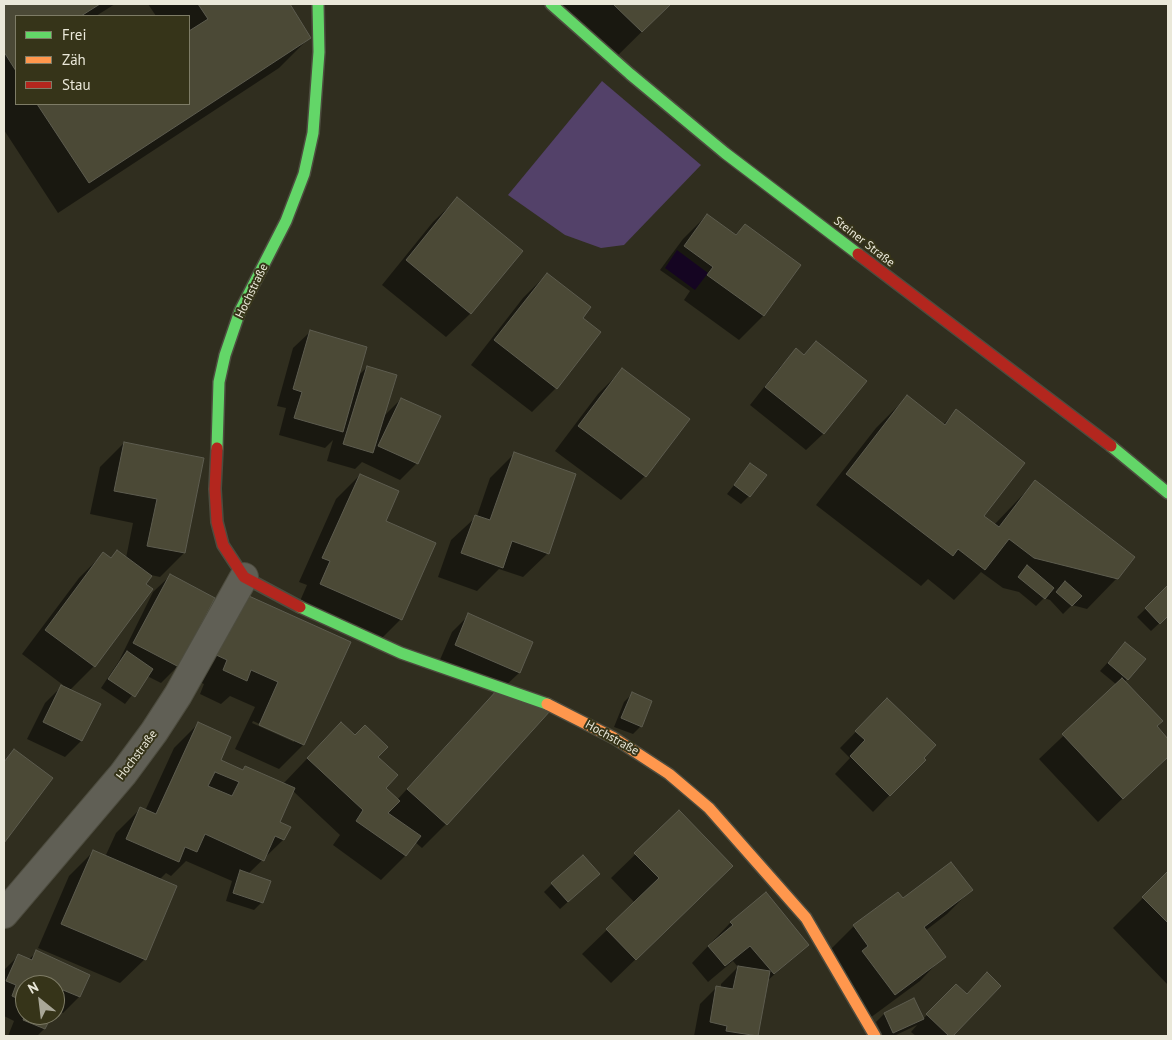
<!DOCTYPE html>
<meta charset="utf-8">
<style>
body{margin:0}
#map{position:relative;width:1172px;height:1040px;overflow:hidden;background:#302e1f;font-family:"PT Sans",sans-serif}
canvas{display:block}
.frame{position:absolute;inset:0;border:5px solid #eae8d9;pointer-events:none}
.legend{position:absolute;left:15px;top:15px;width:175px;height:90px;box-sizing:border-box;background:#363419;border:1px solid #7e7c66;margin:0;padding:6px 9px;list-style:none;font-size:15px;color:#eae8d9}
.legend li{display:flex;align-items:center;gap:10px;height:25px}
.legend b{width:25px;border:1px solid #7e7c66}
.north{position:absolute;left:15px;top:975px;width:50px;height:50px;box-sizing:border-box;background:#363419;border:1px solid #7e7c66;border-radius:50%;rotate:331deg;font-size:14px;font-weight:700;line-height:20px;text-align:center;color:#eae8d9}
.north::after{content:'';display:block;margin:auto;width:18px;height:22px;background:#a9a798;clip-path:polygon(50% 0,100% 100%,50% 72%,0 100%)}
</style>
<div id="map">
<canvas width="1172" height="1040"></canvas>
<div class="frame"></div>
<ul class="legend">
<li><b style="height:6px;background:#63d668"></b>Frei</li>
<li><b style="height:6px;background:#ff974d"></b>Zäh</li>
<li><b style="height:6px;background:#b3261e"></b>Stau</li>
</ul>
<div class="north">N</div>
</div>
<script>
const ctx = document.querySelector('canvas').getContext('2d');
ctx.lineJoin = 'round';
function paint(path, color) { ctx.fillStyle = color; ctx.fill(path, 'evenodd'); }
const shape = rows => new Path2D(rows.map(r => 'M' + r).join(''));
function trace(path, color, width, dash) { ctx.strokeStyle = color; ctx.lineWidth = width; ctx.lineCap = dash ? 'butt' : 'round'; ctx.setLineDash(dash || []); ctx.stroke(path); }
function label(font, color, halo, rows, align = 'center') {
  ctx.font = font + ' "PT Sans",sans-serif'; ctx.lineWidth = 4; ctx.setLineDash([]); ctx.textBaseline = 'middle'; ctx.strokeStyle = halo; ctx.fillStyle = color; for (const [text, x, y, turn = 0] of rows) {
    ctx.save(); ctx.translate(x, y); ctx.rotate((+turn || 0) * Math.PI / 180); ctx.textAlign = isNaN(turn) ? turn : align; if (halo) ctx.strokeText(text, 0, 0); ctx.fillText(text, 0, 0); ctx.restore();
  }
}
const green = shape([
 [602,81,701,165,624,245,601,248,565,235,508,195]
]);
const water = shape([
 [677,250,708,273,695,290,665,268]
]);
const shadow = shape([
 [4,4,115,4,96,16,16,16,16,104,189,104,189,16,156,16,148,4,288,4,310,37,279,68,58,213,4,130],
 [550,4,670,4,611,62],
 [458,198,471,313,446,337,382,285,433,222],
 [707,215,735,235,745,225,800,265,763,316,739,340,684,300,690,291,660,270,683,239],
 [547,274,581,318,556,388,532,412,471,365,523,298],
 [310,332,357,377,367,367,382,418,401,399,417,463,400,480,362,462,355,469,327,461,333,440,325,448,279,435,286,408,277,406,293,348],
 [816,342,865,381,823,434,806,450,750,405,780,367,796,350,803,356],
 [622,370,688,419,645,476,621,500,555,451,598,394],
 [907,397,943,425,956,411,982,516,994,525,1035,482,1117,578,1087,609,1072,605,1063,614,1050,600,1044,598,1036,606,1019,592,1003,588,981,572,954,600,928,579,921,586,816,505,876,428],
 [124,443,203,459,184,553,160,577,151,575,94,666,70,690,81,741,65,757,27,739,45,703,63,685,22,654,79,578,103,554,110,559,126,558,133,523,90,514,100,467],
 [514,454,548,553,523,577,499,569,477,591,438,577,451,540,477,516,490,478],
 [750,465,749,496,741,504,727,494],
 [360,475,384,521,401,619,377,643,297,608,307,585,299,582,336,499],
 [170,576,213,598,178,666,161,683,147,676,125,704,101,688,119,661,153,592],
 [1168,587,1168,615,1151,631,1137,617],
 [469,615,532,642,519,673,502,689,439,662,452,632],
 [216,618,350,643,303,745,279,769,235,749,255,707,230,696,221,704,200,694,204,684,189,678],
 [253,721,294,740,294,742,252,723],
 [1117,652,1127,679,1124,682,1155,727,1168,741,1168,755,1098,822,1039,759,1117,685,1100,671],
 [632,694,641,726,633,734,614,727,624,702],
 [887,700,924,760,873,812,835,774,850,758,840,748],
 [474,715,446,824,422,848,415,842,405,856,381,880,333,845,340,835,293,791,279,822,283,840,248,874,262,902,254,910,226,901,232,881,186,861,171,876,166,873,159,880,145,959,120,983,38,948,69,876,93,852,105,857,116,833,140,809,145,811,174,748,198,724,219,761,242,771,245,767,283,784,341,723,377,757,384,788,397,800],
 [14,750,51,778,4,841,4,761],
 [679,812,707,890,611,983,582,954,635,903,611,878],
 [1168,873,1168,985,1113,928],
 [590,882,560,909,544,892,552,884],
 [971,890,947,914,925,931,944,956,920,981,870,1018,830,950,854,926,903,900],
 [731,922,808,945,767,981,757,1036,694,1036,700,1004,717,987,721,988,721,984,738,967,733,961,708,982,692,963],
 [37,952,89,975,79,997,63,1013,55,1010,55,985,25,985,25,1015,51,1015,44,1029,37,1036,8,1036,14,1021,4,1016,4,970,19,955,28,960],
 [956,986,966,995,999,986,951,1036,916,1036,911,1032,917,1025,894,1036,883,1036,876,1022,884,1014,913,1000,923,1019]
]);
const building = shape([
 [4,4,100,4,81,16,16,16,16,71,4,52,4,4],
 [198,4,290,4,311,38,89,183,37,104,189,104,189,31,208,19,198,4],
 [613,4,671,4,642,32,613,4],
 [457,197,523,251,471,314,406,260,457,197],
 [707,214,736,235,745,224,801,265,764,316,707,275,713,267,684,246,707,214],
 [547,273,591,307,583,318,601,332,557,389,494,340,547,273],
 [310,330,367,347,343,432,294,418,302,392,293,389,310,330],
 [816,341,867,381,824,434,765,387,796,348,804,355,816,341],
 [367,366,397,375,373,453,343,444,367,366],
 [622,368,690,419,646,477,578,426,622,368],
 [907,395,945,425,956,409,1025,463,984,516,999,527,1035,480,1135,557,1118,579,1034,558,1009,539,985,570,958,549,953,556,846,474,907,395],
 [401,398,441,416,418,464,378,446,401,398],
 [124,442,204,458,185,553,147,546,157,499,114,491,124,442],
 [514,452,576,474,549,554,512,541,503,568,461,553,475,515,490,520,514,452],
 [750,463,767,475,750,497,734,485,750,463],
 [360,474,399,491,386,521,436,543,402,620,320,584,330,561,322,558,360,474],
 [117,550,152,576,146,584,153,589,95,667,45,630,103,552,111,558,117,550],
 [1027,565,1054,588,1045,599,1018,577,1027,565],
 [170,574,215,598,179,667,133,643,170,574],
 [1065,581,1082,596,1072,606,1056,592,1065,581],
 [1168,585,1168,616,1160,624,1145,608,1168,585],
 [240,592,351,642,304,745,259,725,278,682,251,670,247,681,223,670,227,660,212,653,240,592],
 [468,613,533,642,520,673,455,645,468,613],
 [1125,642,1146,659,1128,680,1108,663,1125,642],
 [127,651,153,669,135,697,108,679,127,651],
 [1122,678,1163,721,1157,726,1168,739,1168,757,1123,799,1062,734,1122,678],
 [61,685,101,704,82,741,43,722,61,685],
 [498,689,551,710,447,825,407,789,498,689],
 [632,692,652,701,642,727,621,718,632,692],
 [887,698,936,745,924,758,926,760,890,796,850,756,865,740,855,731,887,698],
 [198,722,231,737,221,760,243,770,245,766,295,788,280,822,291,827,284,840,275,836,264,861,205,834,197,852,185,847,179,862,126,839,140,807,156,814,198,722],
 [215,772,239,782,232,796,208,786,215,772],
 [341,722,355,735,365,725,388,747,378,757,398,775,386,788,400,801,388,813,421,836,406,856,356,821,363,810,307,758,341,722],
 [14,749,53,778,4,843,4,762,14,749],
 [679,810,733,866,636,960,606,929,659,878,634,853,679,810],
 [93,850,177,886,146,960,61,924,93,850],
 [583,855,600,874,568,902,551,883,583,855],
 [951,862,973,890,924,927,946,957,895,995,862,951,868,946,853,925,898,892,903,898,951,862],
 [240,870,271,881,263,903,233,893,240,870],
 [1168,871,1168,923,1142,897,1168,871],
 [766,892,809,945,774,974,750,946,725,966,708,946,733,925,730,922,766,892],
 [36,950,90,975,80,997,63,990,55,1008,55,985,25,985,25,1002,12,996,16,985,6,981,18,954,32,960,36,950],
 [738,966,770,971,758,1036,726,1031,727,1026,710,1022,716,986,733,989,738,966],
 [987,972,1001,986,953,1036,949,1036,926,1014,956,984,967,994,987,972],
 [914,998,924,1019,893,1033,884,1013,914,998],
 [25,1015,52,1015,45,1029,23,1020,25,1015]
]);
const street = shape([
 [4,914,123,774,154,732,178,695,244,577]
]);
const fast = shape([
 [551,4,630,74,725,153,858,254],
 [1111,446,1168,493],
 [217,448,219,382,225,355,240,311,286,221,304,174,313,133,319,52,318,4],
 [300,607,401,653,547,704]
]);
const slow = shape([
 [547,704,614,738,669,774,709,808,806,918,875,1036]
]);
const jam = shape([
 [858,254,1111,446],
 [217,448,215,489,217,522,223,545,244,577,300,607]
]);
const streetNames = [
 ["Steiner Straße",864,242,38],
 ["Hochstraße",252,291,-64],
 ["Hochstraße",612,738,29],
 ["Hochstraße",137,755,-53]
];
paint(green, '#534169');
paint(water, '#280b40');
paint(shadow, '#0007');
paint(building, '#4b4936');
trace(building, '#5d5c4f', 1);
trace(street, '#4d4c3f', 30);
trace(fast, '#4d4c3f', 14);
trace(slow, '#4d4c3f', 14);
trace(jam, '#4d4c3f', 14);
trace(street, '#605f55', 28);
trace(fast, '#63d668', 11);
trace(slow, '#ff974d', 11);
trace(jam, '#b3261e', 11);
label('12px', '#eae8d9', '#363419', streetNames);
</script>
